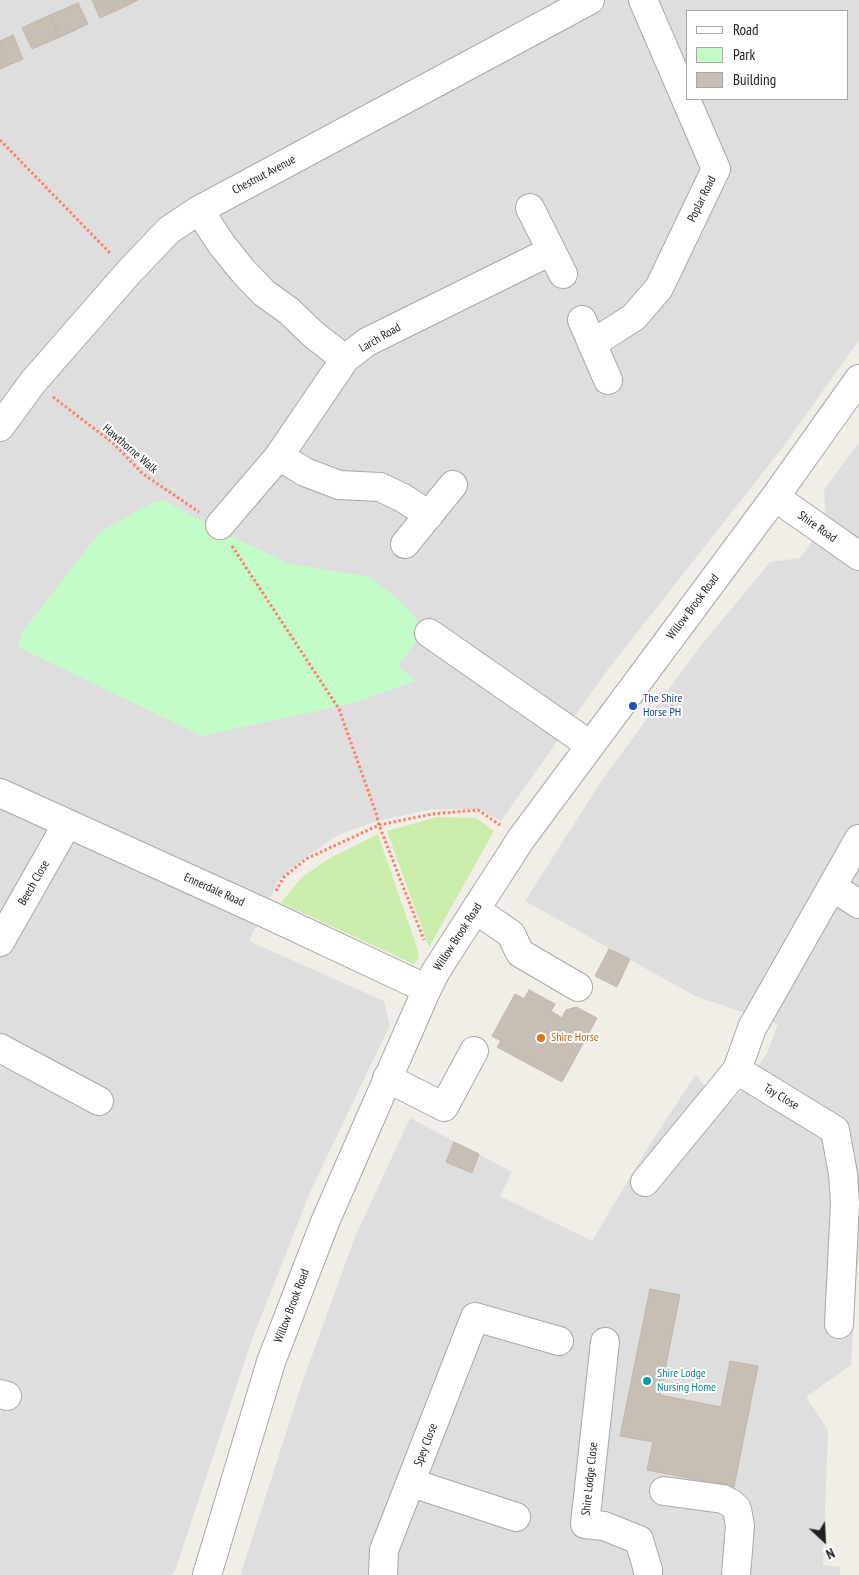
<!DOCTYPE html>
<style>
body{margin:0}
#map{position:relative;width:859px;height:1575px;overflow:hidden;background:#f1eee7;font-family:"PT Sans Narrow",sans-serif}
canvas{display:block}
.legend{position:absolute;left:686px;top:10px;width:162px;height:90px;box-sizing:border-box;background:#fff;border:1px solid #a6a6a6;margin:0;padding:6px 9px;list-style:none;font-size:15px;color:#212121}
.legend li{display:flex;align-items:center;gap:10px;height:25px}
.legend b{width:25px;border:1px solid #a6a6a6}
.north{position:absolute;left:799px;top:1515px;width:50px;height:50px;-webkit-text-stroke:4px #fff;paint-order:stroke;rotate:155deg;font-size:14px;font-weight:700;line-height:20px;text-align:center;color:#212121}
.north::after{content:'';display:block;margin:auto;width:18px;height:22px;background:#212121;clip-path:polygon(50% 0,100% 100%,50% 72%,0 100%)}
</style>
<div id="map">
<canvas width="859" height="1575"></canvas>
<ul class="legend">
<li><b style="height:6px;background:#fff"></b>Road</li>
<li><b style="height:14px;background:#c3fcc9"></b>Park</li>
<li><b style="height:14px;background:#c7beb6"></b>Building</li>
</ul>
<div class="north">N</div>
</div>
<script>
const ctx = document.querySelector('canvas').getContext('2d');
ctx.lineJoin = 'round';
function paint(path, color) { ctx.fillStyle = color; ctx.fill(path, 'evenodd'); }
const shape = rows => new Path2D(rows.map(r => 'M' + r).join(''));
function trace(path, color, width, dash) { ctx.strokeStyle = color; ctx.lineWidth = width; ctx.lineCap = dash ? 'butt' : 'round'; ctx.setLineDash(dash || []); ctx.stroke(path); }
function label(font, color, halo, rows, align = 'center') {
  ctx.font = font + ' "PT Sans Narrow",sans-serif'; ctx.lineWidth = 4; ctx.setLineDash([]); ctx.textBaseline = 'middle'; ctx.strokeStyle = halo; ctx.fillStyle = color; for (const [text, x, y, turn = 0] of rows) {
    ctx.save(); ctx.translate(x, y); ctx.rotate((+turn || 0) * Math.PI / 180); ctx.textAlign = isNaN(turn) ? turn : align; if (halo) ctx.strokeText(text, 0, 0); ctx.fillText(text, 0, 0); ctx.restore();
  }
}
const residential = shape([
 [0,0,859,0,859,340,783,447,606,672,501,821,480,809,432,809,374,822,338,835,299,862,278,881,249,941,384,1001,390,1025,311,1190,251,1342,175,1571,171,1575,0,1575],
 [688,11,848,11,848,99,688,99],
 [859,442,859,1244,851,1365,806,1397,828,1430,823,1565,840,1567,840,1575,242,1575,241,1573,302,1383,355,1237,410,1118,512,1172,500,1196,592,1241,650,1144,696,1074,722,1110,744,1089,768,1051,778,1024,695,996,525,901,602,780,699,648,770,562,800,558,826,522,824,490]
]);
const grass = shape([
 [437,817,476,818,494,831,429,947,387,831],
 [378,834,417,948,419,958,414,964,281,903,302,877,330,858]
]);
const park = shape([
 [163,500,239,540,290,564,370,577,400,601,425,629,398,666,416,681,353,703,202,736,18,647,23,631,100,532,148,505]
]);
const building = shape([
 [92,0,124,0,126,6,100,18,92,0],
 [124,0,138,0,126,6,124,0],
 [78,3,88,24,60,37,50,15,78,3],
 [50,15,60,37,32,49,22,28,50,15],
 [13,35,23,59,0,69,0,41,13,35],
 [609,949,630,959,617,987,595,976,609,949],
 [529,990,555,1004,551,1011,562,1018,566,1010,576,1007,597,1018,562,1082,497,1047,501,1041,492,1036,515,994,524,999,529,990],
 [454,1142,479,1154,472,1173,446,1162,454,1142],
 [650,1289,680,1295,660,1395,721,1407,730,1361,758,1366,734,1487,647,1470,653,1442,620,1436,650,1289]
]);
const path = shape([
 [0,140,111,254],
 [53,397,113,443,143,474,199,512],
 [232,546,339,709,376,813,379,825,424,940],
 [276,891,284,877,306,859,379,825,432,814,478,810,500,825]
]);
const minor = shape([
 [530,208,563,274],
 [199,210,222,245,243,271,264,293,289,311,314,335,345,359,367,342,551,251],
 [582,320,608,380],
 [592,344,634,317,659,288,716,169,643,0],
 [345,359,279,456,305,472,339,485,380,487,403,498,429,515],
 [0,427,33,382,129,272,169,230,199,210,590,0],
 [775,497,859,556],
 [220,525,279,456],
 [405,544,453,485],
 [429,633,590,745],
 [0,793,267,914,427,989],
 [832,887,859,904],
 [476,910,511,934,520,953,578,987],
 [0,942,67,824],
 [0,1048,99,1101],
 [387,1078,444,1107,474,1051],
 [645,1182,737,1070],
 [839,1324,845,1203,843,1174,835,1130,737,1070,752,1028,859,839],
 [605,1342,585,1524,604,1526,639,1540,648,1570,648,1575],
 [0,1394,7,1396],
 [412,1483,516,1517],
 [664,1491,723,1499,732,1504,737,1509,740,1526,736,1575],
 [207,1575,271,1362,325,1222,427,989,436,971,521,839,775,497,859,379],
 [383,1575,384,1550,475,1317,559,1341]
]);
const markers = [
 [633,706,5,"#1a4fb4"],
 [541,1038,5,"#e8710a"],
 [647,1381,5,"#0f9aa8"]
];
const streetNames = [
 ["Chestnut Avenue",264,175,-28],
 ["Poplar Road",702,199,-64],
 ["Larch Road",380,338,-30],
 ["Hawthorne Walk",130,449,41],
 ["Shire Road",817,527,35],
 ["Willow Brook Road",693,607,-53],
 ["Beech Close",34,883,-60],
 ["Ennerdale Road",214,890,24],
 ["Willow Brook Road",458,937,-57],
 ["Tay Close",781,1097,31],
 ["Willow Brook Road",292,1306,-69],
 ["Spey Close",426,1445,-69],
 ["Shire Lodge Close",590,1479,-84]
];
const transitNames = [
 ["The Shire",643,699],
 ["Horse PH",643,713]
];
const foodNames = [
 ["Shire Horse",551,1038]
];
const cultureNames = [
 ["Shire Lodge",657,1374],
 ["Nursing Home",657,1388]
];
paint(residential, '#dfdede');
paint(grass, '#caedab');
paint(park, '#c3fcc9');
paint(building, '#c7beb6');
trace(building, '#c4b5a8', 1);
trace(minor, '#a8a8a8', 30);
trace(path, '#ff7d6a', 3, [2.5, 2.5]);
trace(minor, '#fff', 28);
for (const [x, y, r, color] of markers) { const dot = new Path2D(); dot.arc(x, y, r, 0, 2 * Math.PI); ctx.fillStyle = color; ctx.fill(dot); trace(dot, '#fff', 2); }
label('12px', '#212121', '#fff', streetNames);
label('12px', '#164399', '#fff', transitNames, 'left');
label('12px', '#c56008', '#fff', foodNames, 'left');
label('12px', '#0d838f', '#fff', cultureNames, 'left');
</script>
